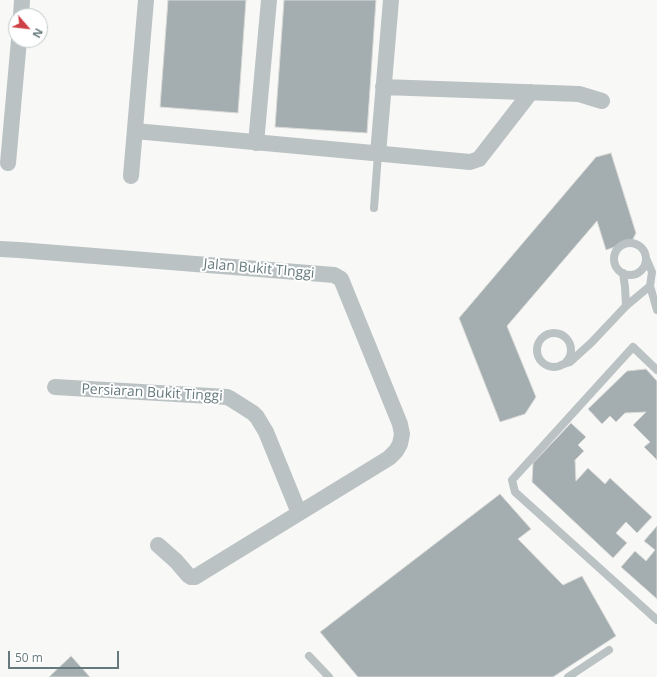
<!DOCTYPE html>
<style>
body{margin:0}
#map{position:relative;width:657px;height:677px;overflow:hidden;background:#f8f8f6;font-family:"Open Sans",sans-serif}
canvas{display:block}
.north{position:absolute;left:8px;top:8px;width:40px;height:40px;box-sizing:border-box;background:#fff;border:1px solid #c2cacb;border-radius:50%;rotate:118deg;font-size:11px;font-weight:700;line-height:16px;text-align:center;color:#667a7d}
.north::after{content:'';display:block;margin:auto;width:14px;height:18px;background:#cd4146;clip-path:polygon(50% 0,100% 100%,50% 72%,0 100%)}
.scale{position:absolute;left:8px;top:651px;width:111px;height:18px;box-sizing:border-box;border:2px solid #667a7d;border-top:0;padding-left:5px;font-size:12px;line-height:14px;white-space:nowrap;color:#667a7d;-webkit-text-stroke:3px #fff;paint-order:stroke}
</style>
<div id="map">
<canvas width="657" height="677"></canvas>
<div class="north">N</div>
<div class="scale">50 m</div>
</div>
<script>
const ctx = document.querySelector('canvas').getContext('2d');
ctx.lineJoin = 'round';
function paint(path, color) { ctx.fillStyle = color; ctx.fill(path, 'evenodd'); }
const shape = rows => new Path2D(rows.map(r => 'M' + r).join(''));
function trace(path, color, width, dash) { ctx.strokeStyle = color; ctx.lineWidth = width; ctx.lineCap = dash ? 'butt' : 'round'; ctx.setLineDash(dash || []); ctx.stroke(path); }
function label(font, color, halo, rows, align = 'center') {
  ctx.font = font + ' "Open Sans",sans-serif'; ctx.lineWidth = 4; ctx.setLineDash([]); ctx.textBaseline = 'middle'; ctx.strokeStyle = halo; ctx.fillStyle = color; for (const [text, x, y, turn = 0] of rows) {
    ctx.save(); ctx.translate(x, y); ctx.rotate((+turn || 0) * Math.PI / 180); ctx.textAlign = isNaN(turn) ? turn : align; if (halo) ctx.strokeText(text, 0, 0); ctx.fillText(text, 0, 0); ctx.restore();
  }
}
const building = shape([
 [168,0,246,0,238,113,160,107,168,0],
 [284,0,376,0,367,133,275,127,284,0],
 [611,153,636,233,632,241,606,250,597,221,507,326,536,397,525,414,500,422,459,318,596,157,611,153],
 [646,369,657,381,657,460,644,447,650,442,633,425,646,412,625,413,616,422,610,416,602,424,588,409,627,371,646,369],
 [571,423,586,437,578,445,584,451,575,460,576,481,588,468,605,484,610,478,652,517,637,533,626,522,616,533,627,543,613,558,532,482,533,463,571,423],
 [500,494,531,529,518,539,563,585,582,576,616,636,553,677,358,677,320,632,500,494],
 [657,526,657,599,621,567,635,551,646,561,655,550,644,541,657,526],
 [71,656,90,677,49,677,71,656]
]);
const service = shape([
 [374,208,378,154],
 '614 259a16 16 0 1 1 32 0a16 16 0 1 1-32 0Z',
 [646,258,652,272,650,286,657,310],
 [623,273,625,287,626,306],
 '537 350a17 17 0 1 1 34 0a17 17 0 1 1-34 0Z',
 [561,365,570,362,591,343,626,306,650,286],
 [657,370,633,347,512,480,515,492,657,620],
 [309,656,329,677],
 [568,677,609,650]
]);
const minor = shape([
 [21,16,22,0],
 [383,87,579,94,602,101],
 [135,131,470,162,479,159,531,92],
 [256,143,269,0],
 [378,154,391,0],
 [8,163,19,40],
 [131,176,146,0],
 [0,249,19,250,334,275,341,279,400,424,402,434,400,444,396,451,389,458,195,577,191,577,188,575,176,561,158,545],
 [55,387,227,397,231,399,253,413,257,417,266,432,299,513]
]);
const streetNames = [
 ["Jalan Bukit TInggi",259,269,5],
 ["Persiaran Bukit Tinggi",152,393,3]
];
paint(building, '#a4aeb0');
trace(building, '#dadad8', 1);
trace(service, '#bbc2c3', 8);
trace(minor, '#bbc2c3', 16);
label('14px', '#667a7d', '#fff', streetNames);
</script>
